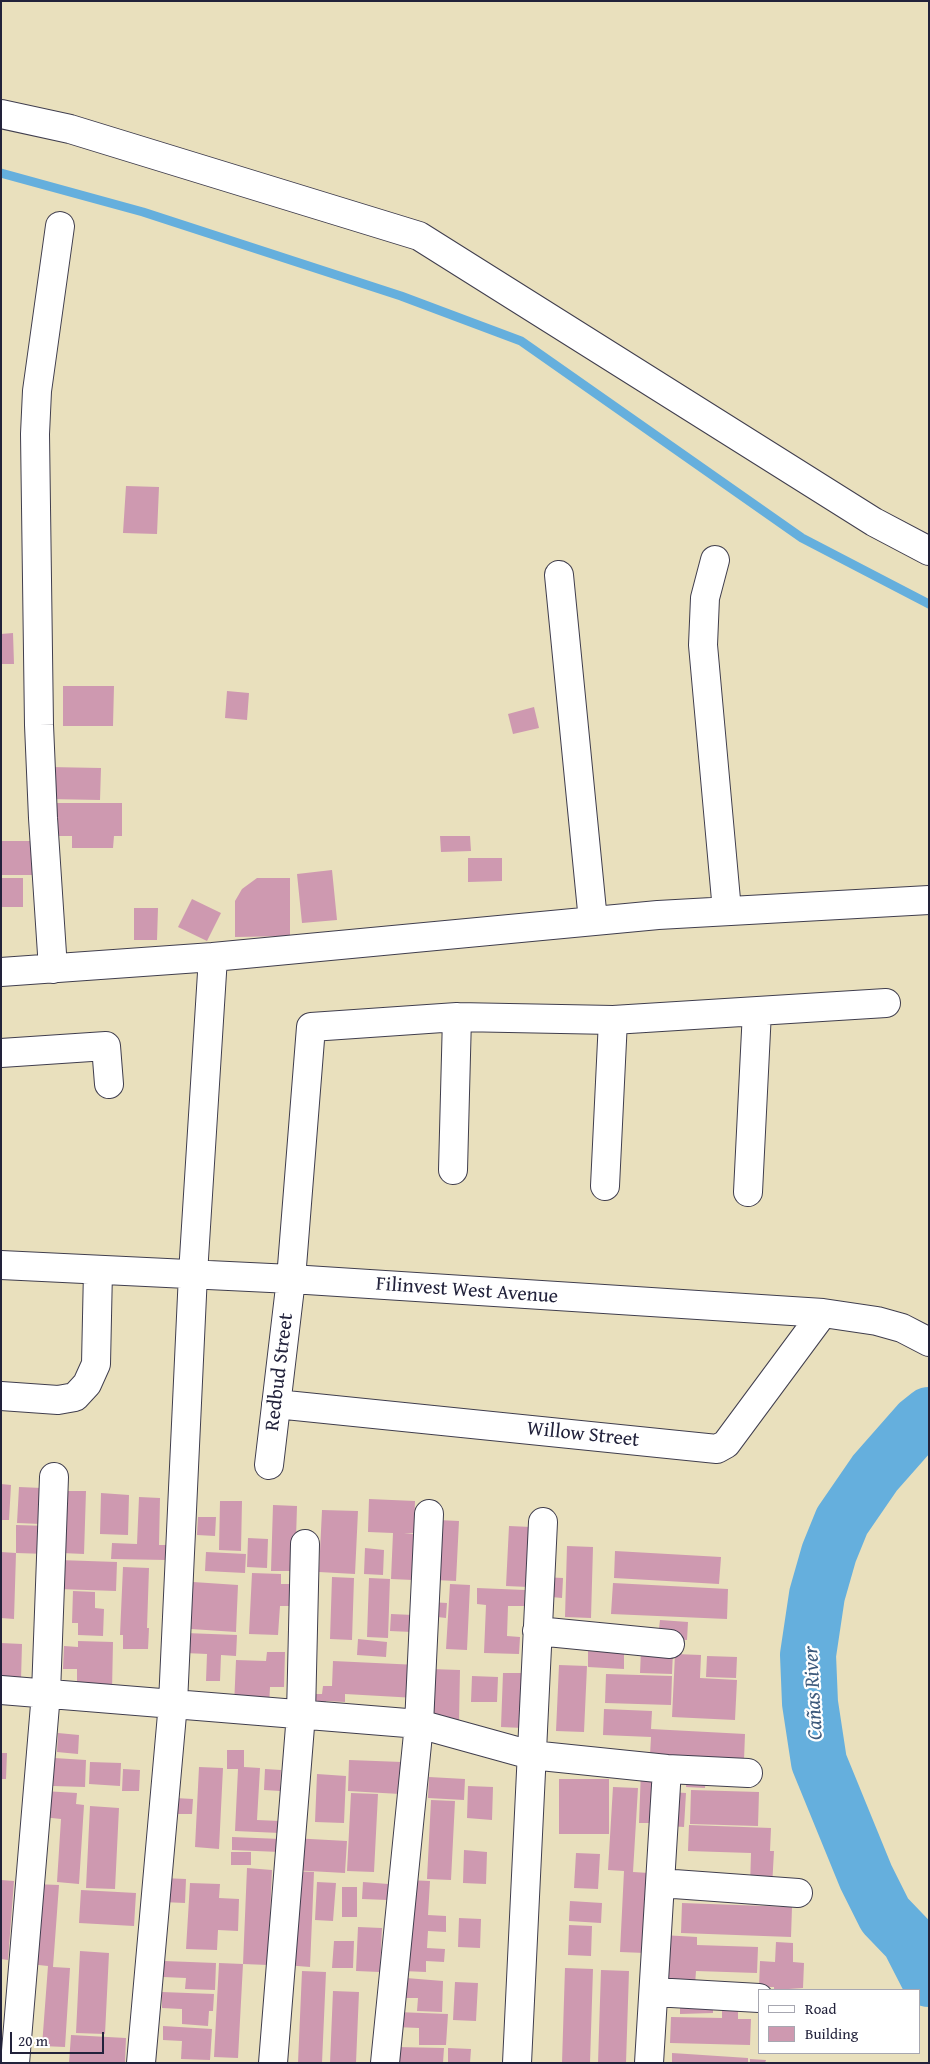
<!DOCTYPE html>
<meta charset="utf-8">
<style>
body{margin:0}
#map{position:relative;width:930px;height:2064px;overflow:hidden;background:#e9e0bd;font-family:"Gentium Book Plus",serif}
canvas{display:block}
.frame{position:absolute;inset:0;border:2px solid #22223b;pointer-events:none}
.legend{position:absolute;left:758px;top:1989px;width:162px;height:65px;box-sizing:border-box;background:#fff;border:1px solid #a7a7b1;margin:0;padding:6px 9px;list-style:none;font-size:15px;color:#22223b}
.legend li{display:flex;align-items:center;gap:10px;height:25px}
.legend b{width:25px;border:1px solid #a7a7b1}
.scale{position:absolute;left:10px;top:2032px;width:94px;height:22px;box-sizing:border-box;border:2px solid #22223b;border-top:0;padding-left:6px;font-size:15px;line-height:18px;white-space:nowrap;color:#22223b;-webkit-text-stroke:4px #fff;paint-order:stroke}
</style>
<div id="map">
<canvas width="930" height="2064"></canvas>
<div class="frame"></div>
<ul class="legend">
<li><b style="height:6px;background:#fff"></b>Road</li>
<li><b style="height:14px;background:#ce99b0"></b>Building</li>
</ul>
<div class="scale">20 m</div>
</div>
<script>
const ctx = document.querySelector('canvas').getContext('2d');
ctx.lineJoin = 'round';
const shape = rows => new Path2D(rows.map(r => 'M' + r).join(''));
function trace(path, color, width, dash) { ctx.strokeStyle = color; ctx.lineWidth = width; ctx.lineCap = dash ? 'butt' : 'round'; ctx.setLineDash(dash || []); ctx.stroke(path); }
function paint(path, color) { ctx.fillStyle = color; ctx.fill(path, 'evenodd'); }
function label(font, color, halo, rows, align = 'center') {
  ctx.font = font + ' "Gentium Book Plus",serif'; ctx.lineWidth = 4.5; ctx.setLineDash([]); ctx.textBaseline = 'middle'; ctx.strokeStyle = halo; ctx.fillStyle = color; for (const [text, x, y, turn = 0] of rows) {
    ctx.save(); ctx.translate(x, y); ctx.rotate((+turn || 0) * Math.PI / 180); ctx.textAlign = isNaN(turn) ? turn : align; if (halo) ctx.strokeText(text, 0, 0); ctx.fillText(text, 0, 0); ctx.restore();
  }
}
const stream = shape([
 [1,173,143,212,401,296,521,341,802,538,929,604]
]);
const river = shape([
 [929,1415,919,1423,875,1473,842,1521,829,1553,817,1595,808,1655,810,1703,819,1762,866,1877,885,1915,909,1940,929,1979]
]);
const building = shape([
 [126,486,159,487,157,534,123,533],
 [13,633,14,664,1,664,1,634],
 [63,686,114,686,113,726,63,726],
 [227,691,249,693,247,720,225,718],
 [534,707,539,728,513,734,508,714],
 [49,767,101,768,100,800,48,799],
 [52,803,122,803,122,836,114,836,113,848,72,848,72,836,53,836],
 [440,836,470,836,471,851,441,852],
 [1,841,32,841,32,875,2,875],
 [468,858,502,858,502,881,468,882],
 [332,870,337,920,302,923,297,874],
 [1,878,23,878,23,907,1,907],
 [257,878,290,878,290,936,235,937,235,901,242,889],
 [192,899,221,913,207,941,178,927],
 [134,908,158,908,157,940,134,940],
 [1,1484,11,1485,9,1520,1,1520],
 [19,1487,42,1488,41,1524,17,1523],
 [64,1491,86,1491,84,1554,62,1553],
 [101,1493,129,1495,128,1535,100,1534],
 [139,1497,160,1498,159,1545,168,1545,167,1560,111,1559,112,1543,137,1544],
 [369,1499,415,1501,414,1533,404,1534,416,1534,413,1580,391,1579,393,1533,368,1532],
 [220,1501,242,1501,241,1551,219,1550],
 [273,1505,297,1506,295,1571,271,1571],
 [322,1510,358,1511,355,1574,319,1572],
 [198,1517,216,1517,215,1536,197,1535],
 [438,1520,459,1521,456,1581,435,1580],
 [16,1525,48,1526,47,1554,16,1553],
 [509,1526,531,1527,528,1587,506,1586],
 [248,1538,268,1539,267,1568,247,1567],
 [567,1546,593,1547,591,1618,565,1617],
 [365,1548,384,1550,383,1575,364,1574],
 [615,1551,721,1557,719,1584,614,1578],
 [1,1552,16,1553,14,1619,1,1618],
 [206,1552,246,1554,245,1573,205,1571],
 [59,1560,117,1562,116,1591,58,1589],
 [123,1567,149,1568,147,1628,149,1628,148,1649,123,1649,123,1635,120,1635],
 [252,1573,281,1574,281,1584,295,1584,294,1606,280,1606,278,1635,249,1634],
 [332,1577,354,1578,352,1640,330,1639],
 [542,1577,563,1578,562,1598,541,1596],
 [369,1578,390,1579,388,1638,367,1637],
 [193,1582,238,1585,236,1632,191,1629],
 [613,1583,728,1589,727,1619,611,1614],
 [450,1584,470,1585,467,1650,446,1649],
 [477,1588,525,1590,524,1606,508,1606,507,1636,520,1637,519,1654,484,1653,486,1605,477,1604],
 [73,1591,95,1592,95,1608,104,1609,103,1636,78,1635,78,1623,72,1623],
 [430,1602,447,1603,446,1618,429,1616],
 [391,1614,413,1615,412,1632,390,1631],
 [660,1620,688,1622,687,1640,658,1638],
 [186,1633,237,1635,236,1656,221,1655,220,1681,206,1681,207,1654,185,1653],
 [358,1639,387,1642,386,1657,357,1655],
 [78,1641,113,1642,112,1691,77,1690,77,1669,63,1669,64,1646,78,1647],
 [1,1643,22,1644,21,1680,1,1679],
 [641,1650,673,1651,672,1674,640,1673],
 [588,1651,624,1653,624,1669,588,1667],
 [267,1652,285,1652,284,1687,270,1687,269,1707,234,1706,236,1660,266,1661],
 [675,1654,701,1655,700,1678,737,1680,735,1720,672,1717],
 [707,1656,737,1657,736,1678,706,1677],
 [333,1661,418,1665,416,1698,345,1694,345,1702,326,1701,325,1707,310,1706,311,1694,322,1694,323,1686,332,1686],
 [559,1665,587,1666,584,1732,556,1731],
 [430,1669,460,1670,459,1721,428,1720],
 [503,1673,525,1673,523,1728,501,1727],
 [606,1674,672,1676,671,1705,605,1703],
 [472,1676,498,1677,497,1702,471,1702],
 [604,1709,652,1711,651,1729,745,1734,744,1760,650,1755,651,1737,603,1735],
 [58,1733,79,1735,78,1754,57,1752],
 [227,1750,244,1750,244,1767,260,1768,257,1820,280,1821,280,1833,235,1831,238,1769,227,1769],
 [1,1753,7,1753,6,1779,1,1779],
 [54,1758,86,1760,85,1787,53,1786],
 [349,1760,402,1762,400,1794,348,1791],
 [90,1762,121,1763,120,1786,89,1784],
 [199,1767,223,1768,219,1849,195,1847],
 [123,1769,140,1770,139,1791,122,1791],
 [265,1769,281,1770,280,1791,264,1790],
 [641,1770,659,1771,658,1823,639,1823],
 [687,1772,706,1773,705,1788,686,1787],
 [317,1774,346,1776,344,1823,315,1822],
 [429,1777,465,1779,464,1800,428,1798],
 [559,1779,609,1779,609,1834,559,1834],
 [468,1786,493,1787,492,1820,467,1818],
 [613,1787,638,1788,633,1872,649,1873,645,1953,620,1952,624,1871,608,1870],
 [691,1790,759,1792,758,1826,690,1824],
 [44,1791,77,1793,76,1804,84,1805,79,1884,57,1882,61,1819,42,1817],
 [670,1792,686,1793,684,1827,668,1826],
 [351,1793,378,1794,374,1872,347,1871],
 [175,1798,193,1799,192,1814,175,1814],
 [431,1800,455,1801,451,1880,427,1879],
 [90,1806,119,1808,115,1889,86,1888],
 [689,1825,771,1828,770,1851,774,1851,772,1887,750,1887,751,1853,688,1851],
 [232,1837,281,1839,280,1852,232,1850],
 [292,1838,347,1841,345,1873,291,1870],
 [464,1850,487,1852,486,1884,463,1883],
 [231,1852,251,1852,251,1865,231,1865],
 [576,1853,600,1854,598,1889,574,1888],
 [247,1868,272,1870,268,1965,243,1964],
 [290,1871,314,1872,310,1967,285,1965],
 [163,1878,186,1879,185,1903,162,1902],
 [1,1880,14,1881,8,1960,1,1959],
 [407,1880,430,1881,428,1915,446,1916,446,1932,428,1931,427,1948,445,1949,444,1962,426,1961,426,1972,403,1971],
 [317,1882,336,1883,333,1921,315,1920],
 [363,1882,388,1884,388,1900,362,1899],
 [190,1883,220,1884,219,1898,239,1899,238,1931,218,1930,217,1950,186,1949],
 [34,1884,59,1885,53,1967,70,1968,65,2047,42,2046,48,1966,29,1964],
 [342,1887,357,1887,357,1917,342,1917],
 [81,1890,136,1893,134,1926,79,1923],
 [570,1901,602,1903,601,1923,569,1921],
 [682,1903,792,1907,791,1937,681,1933],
 [459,1918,481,1919,480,1948,458,1947],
 [569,1925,592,1926,591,1956,568,1955],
 [358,1927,382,1928,380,1972,356,1971],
 [662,1935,697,1937,697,1945,758,1947,757,1973,696,1971,695,1985,660,1984],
 [334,1941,354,1941,353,1968,332,1968],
 [776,1942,793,1943,793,1962,804,1963,803,1988,774,1990,774,1987,759,1987,760,1961,775,1962],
 [80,1951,109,1953,105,2034,76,2033],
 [164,1961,216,1963,215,1990,185,1989,186,1978,163,1977],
 [219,1963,243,1964,238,2058,214,2057],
 [565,1968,593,1969,590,2063,562,2063],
 [601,1970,629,1971,626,2063,598,2063],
 [302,1971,326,1972,322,2063,298,2063],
 [406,1978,443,1981,442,2012,417,2011,418,1998,406,1998],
 [455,1982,478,1983,476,2021,453,2020],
 [333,1991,359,1992,356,2063,330,2063],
 [162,1992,214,1994,213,2011,209,2011,208,2026,182,2024,182,2009,162,2008],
 [713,1997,713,2013,680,2014,680,1998],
 [738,1997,738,2019,751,2019,750,2045,670,2043,671,2017,722,2018,722,1998],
 [397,2012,448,2014,446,2045,419,2045,419,2028,396,2027],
 [163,2026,212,2029,210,2060,181,2059,182,2041,163,2040],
 [71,2035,126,2038,125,2063,69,2063],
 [396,2047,444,2048,443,2063,395,2063],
 [448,2048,471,2049,470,2063,448,2063],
 [672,2053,748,2058,748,2063,672,2063],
 [750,2059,766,2060,765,2063,750,2063]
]);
const minor = shape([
 [1,114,70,129,419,236,874,522,929,551],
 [715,560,705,598,703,645,727,911],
 [559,575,593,921],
 [53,969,43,818,39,725,35,434,37,391,60,226],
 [1,972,213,957],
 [1,1053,106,1046,109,1084],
 [453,1170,457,1017],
 [605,1186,613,1020],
 [748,1192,757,1011],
 [1,1265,291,1279,823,1313,877,1321,902,1328,929,1342],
 [1,1396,58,1400,75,1397,87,1384,96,1364,98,1270],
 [276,1404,717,1449,726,1444,823,1313],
 [269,1465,291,1279,311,1027,457,1017,613,1020,886,1003],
 [537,1631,670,1644],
 [1,1690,419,1724,531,1755,667,1769,748,1773],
 [660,1883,667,1769],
 [654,1992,759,1998],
 [15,2063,46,1693,54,1477],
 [141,2063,173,1703,193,1274,213,957,658,915,929,900],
 [273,2063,301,1714,305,1544],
 [385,2063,419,1724,429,1514],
 [517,2063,543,1522],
 [649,2063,660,1883,798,1893]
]);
const streetNames = [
 ["Filinvest West Avenue",467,1291,4],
 ["Redbud Street",280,1372,-83],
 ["Willow Street",583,1435,6]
];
const waterNames = [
 ["Cañas River",814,1693,-93]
];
trace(stream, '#65afdd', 9);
trace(river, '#65afdd', 56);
paint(building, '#ce99b0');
trace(minor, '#403e4e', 30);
trace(minor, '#fff', 28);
label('20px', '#22223b', '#fff', streetNames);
label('italic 21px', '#3d5a7c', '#fff', waterNames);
</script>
